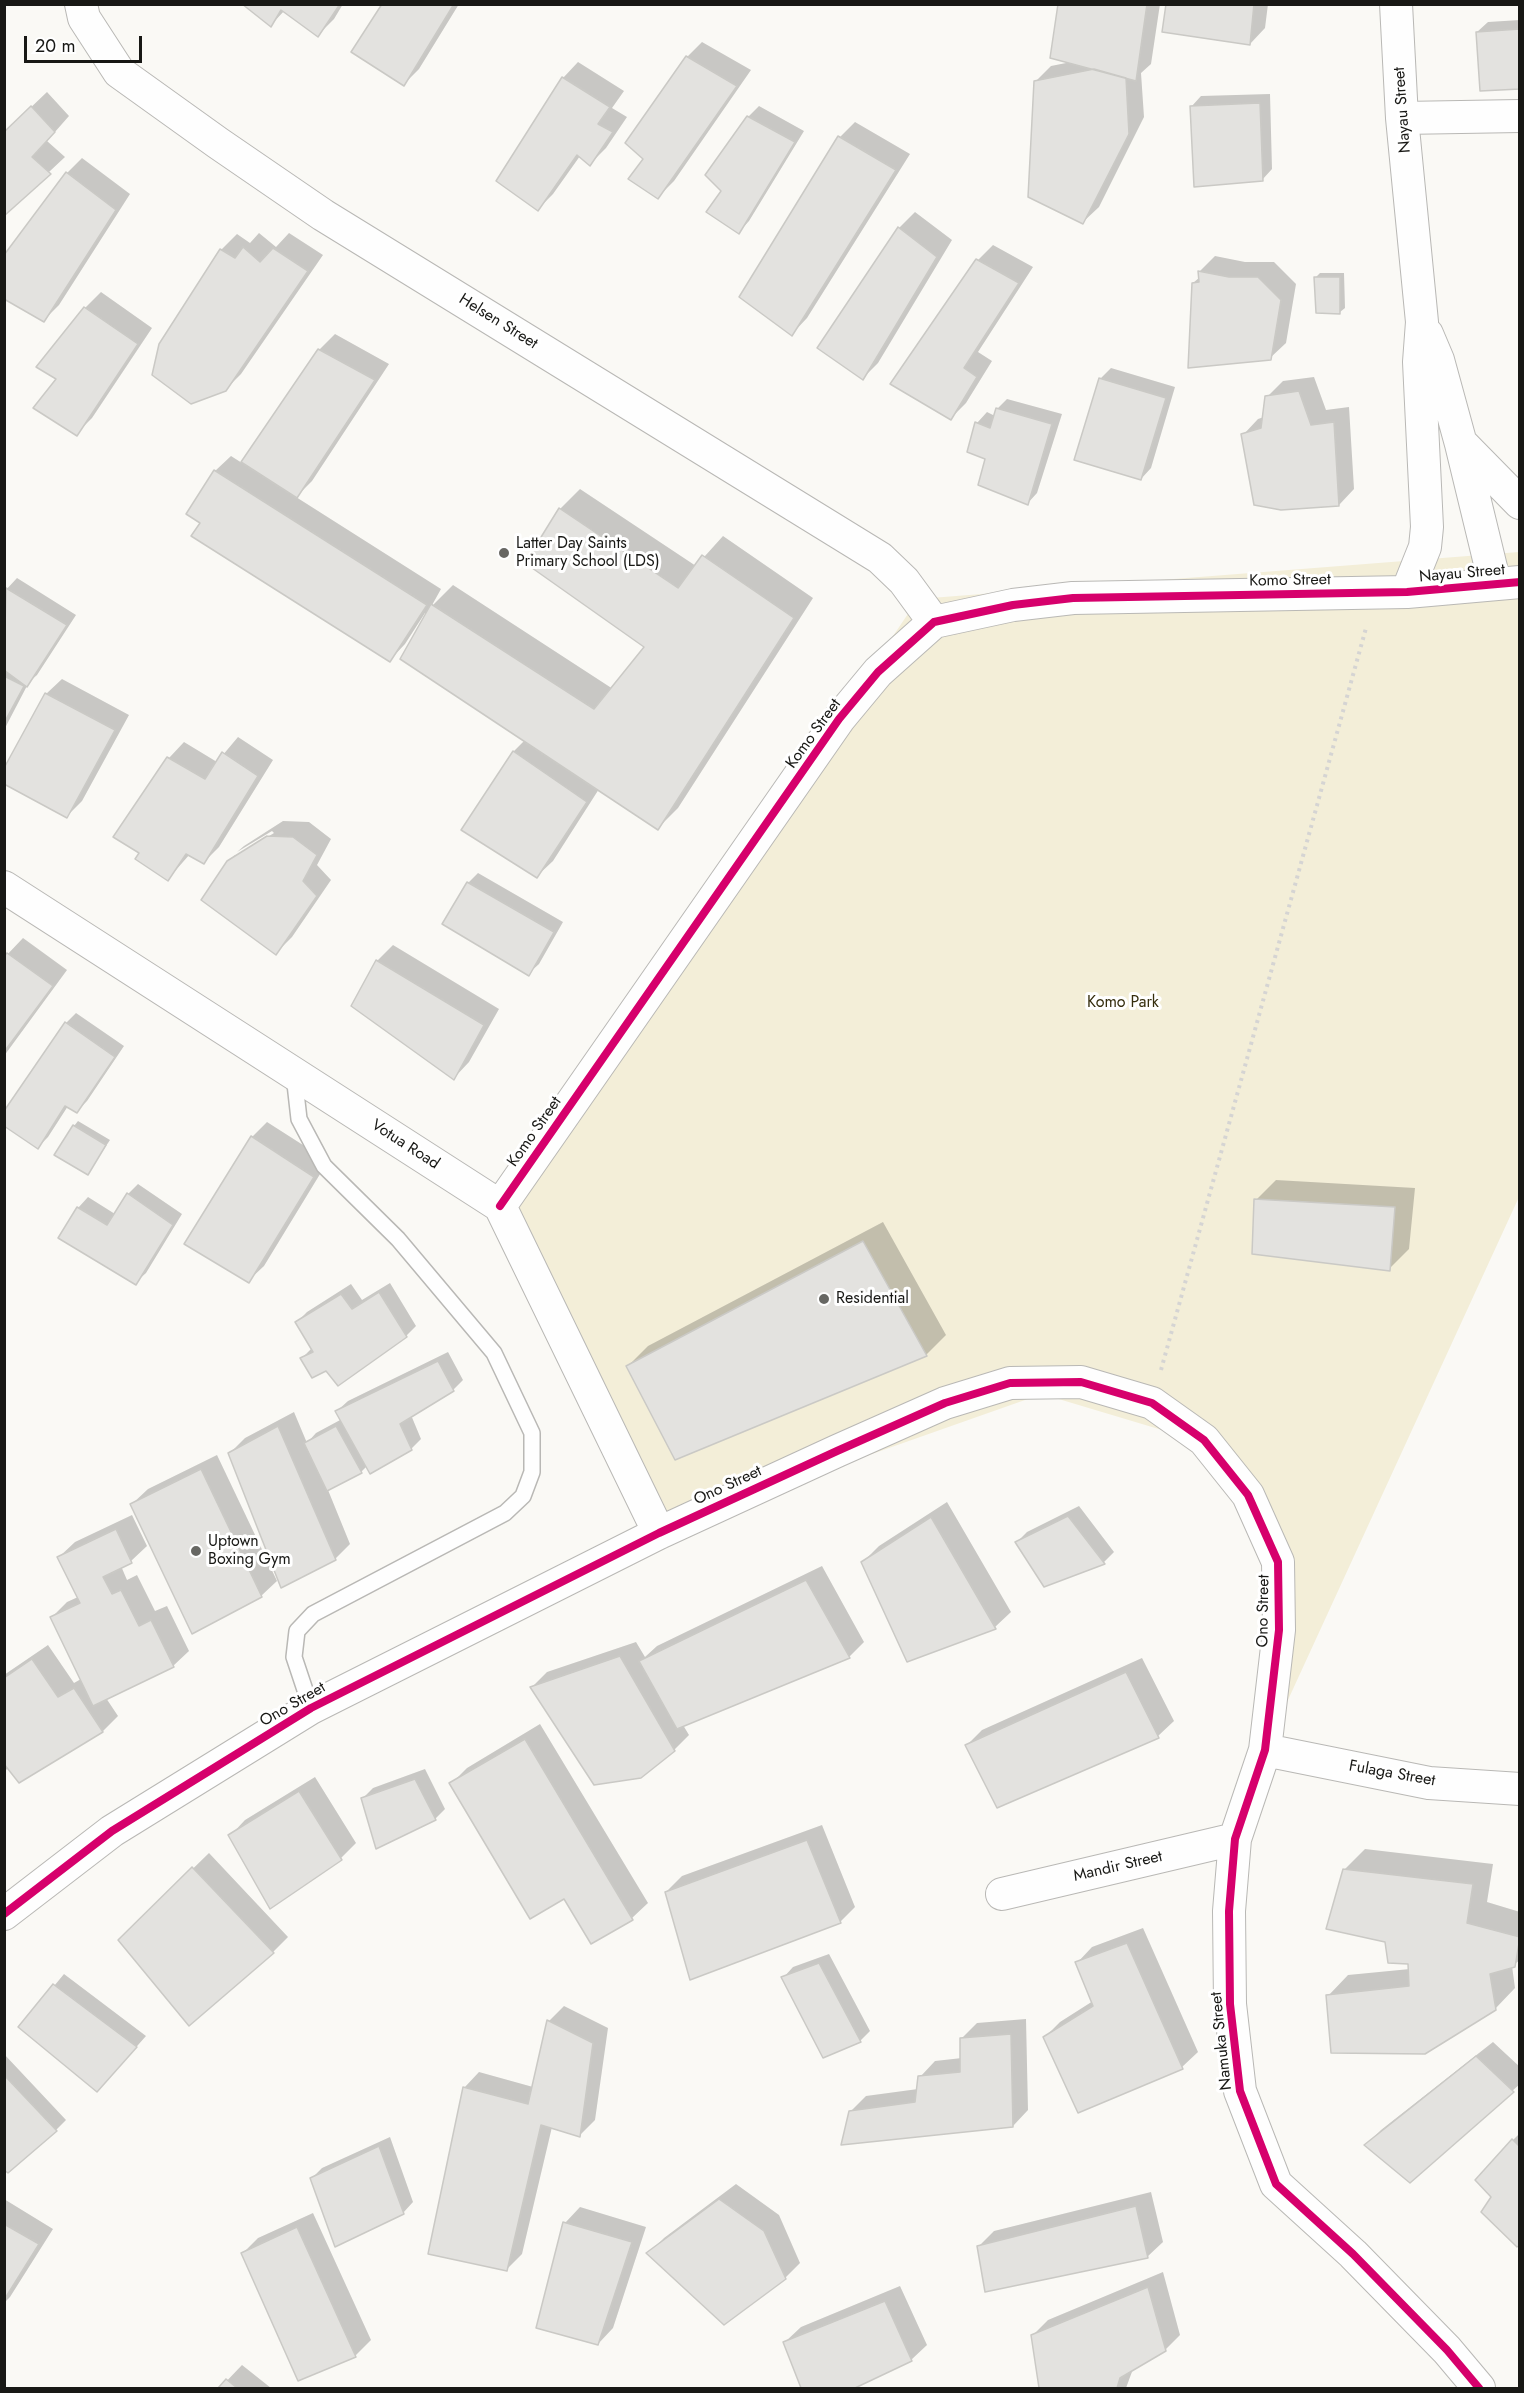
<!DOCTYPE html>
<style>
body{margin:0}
#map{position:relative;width:1524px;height:2393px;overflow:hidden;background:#faf9f5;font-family:Jost,sans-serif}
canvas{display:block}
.frame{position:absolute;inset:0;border:6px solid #181815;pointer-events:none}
.scale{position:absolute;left:24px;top:36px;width:118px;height:27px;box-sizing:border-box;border:3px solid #181815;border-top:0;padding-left:8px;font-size:18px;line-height:21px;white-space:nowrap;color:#181815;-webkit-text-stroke:4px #fff;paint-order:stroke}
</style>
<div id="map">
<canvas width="1524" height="2393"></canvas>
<div class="frame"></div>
<div class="scale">20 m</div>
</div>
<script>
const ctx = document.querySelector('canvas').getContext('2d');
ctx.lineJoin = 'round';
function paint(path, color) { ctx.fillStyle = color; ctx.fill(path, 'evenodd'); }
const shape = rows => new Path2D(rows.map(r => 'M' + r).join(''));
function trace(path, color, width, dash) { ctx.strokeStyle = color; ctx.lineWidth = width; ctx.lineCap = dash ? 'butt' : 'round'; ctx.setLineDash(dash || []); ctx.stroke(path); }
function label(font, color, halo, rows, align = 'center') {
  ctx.font = font + ' Jost,sans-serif'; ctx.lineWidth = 6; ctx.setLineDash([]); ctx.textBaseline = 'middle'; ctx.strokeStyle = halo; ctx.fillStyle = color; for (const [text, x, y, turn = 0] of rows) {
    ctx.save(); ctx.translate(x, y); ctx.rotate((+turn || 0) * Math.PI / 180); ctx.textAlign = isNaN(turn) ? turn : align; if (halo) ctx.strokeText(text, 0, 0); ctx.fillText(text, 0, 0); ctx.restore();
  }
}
const green = shape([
 [1519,552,1519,1197,1265,1750,1291,1564,1202,1442,1042,1394,648,1533,506,1209,918,599]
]);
const shadow = shape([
 [245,4,343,4,334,19,318,35,285,10,271,25],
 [384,4,459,4,419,69,404,84],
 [1059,4,1160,4,1151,64,1141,73,1144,117,1099,207,1083,222,1035,82,1051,66,1071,62],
 [1167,4,1268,4,1265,28,1250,44],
 [1520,20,1520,87,1477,32,1488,22],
 [702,42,751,70,674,181,658,197,645,159,687,57],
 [578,62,624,91,612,108,627,117,606,148,590,164,580,156,553,194,538,209,563,78],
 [47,92,69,116,47,141,65,157,4,214,4,133],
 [1270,94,1272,169,1262,180,1191,107,1201,96],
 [759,106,804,131,749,221,739,232,723,191,748,117],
 [855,122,910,154,807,318,792,334,840,137],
 [82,158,130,194,59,305,43,321,67,173],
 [915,212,952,240,878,363,863,378,819,348,899,228],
 [259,233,276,247,289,233,323,255,241,374,225,390,221,250,237,234,250,243],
 [993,245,1033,267,978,352,992,361,966,403,951,418,978,260],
 [1215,256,1245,262,1274,262,1296,284,1286,343,1270,358,1193,283,1200,277,1199,272],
 [1320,273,1344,273,1345,308,1340,312,1315,278],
 [101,292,152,328,92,418,76,434,58,379,38,367,85,308],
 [335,334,389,364,312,481,296,497,441,589,431,607,453,585,613,689,646,646,560,509,580,489,696,566,723,536,813,598,678,808,658,828,599,789,553,861,537,876,463,830,514,751,525,740,427,615,425,613,405,644,390,660,202,522,215,471,231,456,242,463,319,350],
 [1111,368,1175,387,1151,468,1141,479,1076,459,1101,378],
 [1314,377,1326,410,1349,407,1354,489,1339,505,1243,435,1258,419,1264,417,1267,397,1283,381],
 [1007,399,1062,414,1037,493,1027,504,987,459,969,451,977,423,987,412,995,416,997,409],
 [17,578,76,615,37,675,29,682,4,730,4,592],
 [62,679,129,715,82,801,67,816,46,694],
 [238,737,273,760,219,847,204,862,190,854,168,879,141,852,115,836,169,758,184,742,217,762],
 [283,821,309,822,331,839,317,865,331,880,292,937,276,953,228,862,235,855,235,857,274,833,272,831,237,852,244,846],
 [478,873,563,922,539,964,528,974,468,883],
 [23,938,67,970,4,1056,4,958],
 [393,945,499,1009,469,1062,454,1078,353,1005,377,961],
 [76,1013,124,1046,87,1101,77,1111,68,1106,48,1137,38,1147,4,1113,66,1023],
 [78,1121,110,1140,88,1173,74,1126],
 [267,1122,328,1161,264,1266,248,1281,252,1137],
 [1276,1180,1415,1188,1409,1249,1389,1269,1256,1200],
 [138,1184,182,1214,146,1273,135,1283,60,1238,78,1208,88,1197,115,1214,128,1194],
 [883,1222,946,1335,926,1355,628,1366,648,1346],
 [390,1283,416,1326,406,1336,302,1358,312,1348,297,1322,307,1312,351,1284,362,1300],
 [448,1352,463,1380,453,1390,411,1415,421,1439,411,1449,367,1466,361,1472,328,1490,350,1544,335,1559,229,1454,245,1438,294,1412,307,1443,316,1433,342,1419,337,1411,348,1401],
 [217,1455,277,1581,261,1596,132,1504,148,1489],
 [947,1502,1011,1612,995,1627,908,1660,863,1562,879,1546],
 [1079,1506,1114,1552,1104,1562,1044,1586,1017,1542,1027,1532],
 [132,1515,147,1546,131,1561,121,1566,127,1580,137,1575,155,1611,167,1606,189,1651,173,1666,106,1698,118,1716,103,1731,20,1781,9,1767,4,1772,4,1675,48,1645,74,1683,81,1679,52,1617,67,1602,78,1597,59,1557,75,1542],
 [822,1566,864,1642,849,1657,683,1725,689,1735,674,1750,532,1687,547,1672,636,1642,645,1657,657,1646],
 [1142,1658,1174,1721,1158,1736,998,1806,967,1745,982,1730],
 [540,1724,648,1903,632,1918,591,1942,565,1897,451,1784,467,1768],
 [425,1769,445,1809,435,1819,363,1798,373,1788],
 [315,1777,356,1843,341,1858,230,1836,245,1820],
 [822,1825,855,1907,840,1922,666,1892,682,1876],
 [1365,1849,1493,1864,1487,1902,1520,1912,1520,1960,1512,1966,1515,1988,1495,2009,1328,1996,1348,1975,1410,1969,1410,1963,1387,1941,1344,1870],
 [209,1853,288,1937,273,1952,120,1940],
 [1143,1928,1198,2052,1182,2067,1045,2037,1060,2022,1093,2001,1077,1963,1092,1947],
 [829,1954,870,2031,860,2041,783,1978,793,1967],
 [64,1974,146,2036,107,2080,20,2027],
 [564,2006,608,2028,595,2120,580,2135,552,2127,522,2254,507,2269,464,2088,479,2072,533,2087,549,2021],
 [1026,2019,1028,2110,1013,2126,850,2112,866,2096,918,2089,920,2077,935,2061,962,2058,961,2039,977,2023],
 [1493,2042,1520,2067,1520,2084,1410,2181,1366,2145,1381,2130],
 [4,2054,66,2120,56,2130,4,2168],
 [1520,2133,1520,2243,1493,2197,1513,2140],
 [390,2137,413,2202,403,2213,312,2178,322,2168],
 [736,2184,779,2215,800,2263,785,2278,649,2253,664,2238],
 [1151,2192,1163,2242,1147,2257,979,2246,994,2231],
 [4,2199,53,2229,10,2297,4,2303],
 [580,2207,646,2227,613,2328,598,2344,565,2223],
 [313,2213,371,2340,355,2356,243,2253,258,2238],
 [1163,2272,1180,2335,1165,2350,1133,2369,1126,2388,1040,2388,1033,2335,1048,2320],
 [900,2286,927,2345,911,2360,852,2388,802,2388,785,2342,801,2327],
 [242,2365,271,2388,220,2388]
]);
const building = shape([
 [242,4,340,4,318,37,281,10,271,27,242,4],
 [382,4,454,4,404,86,351,52,382,4],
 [1058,4,1147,4,1136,81,1050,58,1058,4],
 [1166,4,1254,4,1250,45,1162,32,1166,4],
 [1520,29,1520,89,1480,91,1476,32,1520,29],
 [686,56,737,86,658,199,628,179,643,159,625,143,686,56],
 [1094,69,1126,78,1129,134,1083,224,1028,197,1034,81,1094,69],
 [562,77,610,107,598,124,613,132,590,166,577,155,538,211,496,181,562,77],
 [1260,103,1263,181,1194,187,1190,106,1260,103],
 [31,106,55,132,32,157,51,174,4,216,4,132,31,106],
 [747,116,795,142,739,234,706,212,721,191,705,175,747,116],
 [838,136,896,170,792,336,739,297,838,136],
 [66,172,116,210,44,322,4,299,4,255,66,172],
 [898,227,937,257,863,380,817,348,898,227],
 [243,247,260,262,273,248,308,271,226,391,191,404,152,375,159,344,220,249,235,258,243,247],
 [976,259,1019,283,964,368,977,377,951,420,890,384,976,259],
 [1198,271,1229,277,1258,277,1281,300,1271,360,1188,368,1192,283,1199,282,1198,271],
 [1314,277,1340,277,1340,314,1316,313,1314,277],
 [84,307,138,344,77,436,33,408,56,379,36,367,84,307],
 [318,349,375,380,297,498,241,462,318,349],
 [1099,378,1166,398,1141,480,1074,460,1099,378],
 [1299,391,1311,425,1334,422,1339,506,1281,510,1254,505,1241,434,1261,428,1265,396,1299,391],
 [996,408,1052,424,1028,505,978,485,985,459,967,452,975,422,990,428,996,408],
 [214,470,427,605,390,662,191,536,200,523,186,514,214,470],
 [559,508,678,588,702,555,794,618,658,830,400,659,431,604,594,709,644,647,525,563,559,508],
 [6,588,67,625,27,687,4,670,6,588],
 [4,676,24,686,4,723,4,676],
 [45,693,115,730,67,818,4,784,4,768,45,693],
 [513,751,587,802,537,878,461,830,513,751],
 [222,752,258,776,204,864,186,854,168,881,135,859,139,853,113,837,167,757,205,779,222,752],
 [267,836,293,837,317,855,303,881,317,896,276,955,201,900,227,861,267,836],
 [467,882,554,932,529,976,442,924,467,882],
 [7,953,53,986,4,1052,4,956,7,953],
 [376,960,484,1025,454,1080,351,1006,376,960],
 [65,1022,115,1057,77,1113,65,1106,38,1149,4,1126,4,1111,65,1022],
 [73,1125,106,1145,88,1175,54,1155,73,1125],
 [251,1136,314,1177,249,1283,184,1244,251,1136],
 [127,1193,173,1225,136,1285,58,1238,77,1207,107,1225,127,1193],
 [1254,1199,1395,1207,1390,1271,1252,1254,1254,1199],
 [863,1241,927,1356,675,1460,626,1366,863,1241],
 [379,1292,407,1337,338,1386,326,1371,312,1378,300,1358,313,1352,295,1322,341,1294,352,1309,379,1292],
 [438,1361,454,1391,400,1424,412,1450,370,1474,335,1411,438,1361],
 [278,1426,336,1560,281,1588,228,1453,278,1426],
 [336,1426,362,1473,327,1491,304,1443,336,1426],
 [201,1469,262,1597,192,1634,130,1504,201,1469],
 [1068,1516,1105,1564,1044,1587,1015,1542,1068,1516],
 [931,1517,996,1629,907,1662,861,1562,931,1517],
 [116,1529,132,1563,103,1577,112,1594,121,1590,139,1626,151,1620,174,1667,93,1706,50,1617,80,1603,57,1557,116,1529],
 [806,1580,850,1658,677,1729,639,1661,806,1580],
 [620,1656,675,1751,641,1778,594,1785,530,1687,620,1656],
 [32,1659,58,1697,74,1688,103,1732,19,1783,4,1764,4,1678,32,1659],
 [1126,1672,1159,1738,997,1808,965,1745,1126,1672],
 [525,1739,633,1920,591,1944,564,1899,530,1919,449,1783,525,1739],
 [415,1779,436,1820,376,1849,361,1798,415,1779],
 [299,1791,342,1860,270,1909,228,1835,299,1791],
 [807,1840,841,1923,690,1980,665,1892,807,1840],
 [192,1867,274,1953,189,2026,118,1940,192,1867],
 [1343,1869,1473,1884,1467,1923,1520,1937,1515,1967,1490,1974,1496,2010,1425,2054,1331,2053,1326,1995,1409,1986,1408,1964,1388,1963,1385,1942,1326,1929,1343,1869],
 [1127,1943,1183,2069,1078,2113,1043,2037,1093,2006,1075,1962,1127,1943],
 [819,1963,861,2042,823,2058,781,1977,819,1963],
 [53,1984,137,2047,97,2092,18,2027,53,1984],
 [547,2020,593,2043,580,2137,541,2125,507,2271,428,2254,463,2087,528,2104,547,2020],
 [1011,2034,1013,2127,841,2145,849,2111,915,2102,918,2076,960,2072,960,2038,1011,2034],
 [1476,2056,1514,2092,1410,2183,1364,2145,1476,2056],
 [4,2075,57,2131,8,2173,4,2170,4,2075],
 [1512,2139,1520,2147,1520,2245,1517,2247,1481,2212,1491,2197,1475,2180,1512,2139],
 [379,2146,404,2214,335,2247,310,2178,379,2146],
 [719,2199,764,2231,786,2279,724,2325,646,2253,719,2199],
 [1136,2206,1148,2258,985,2292,977,2246,1136,2206],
 [563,2222,632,2242,598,2345,536,2328,563,2222],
 [4,2224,39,2244,4,2300,4,2224],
 [297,2227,356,2357,298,2381,241,2253,297,2227],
 [1148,2287,1166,2351,1120,2378,1117,2388,1039,2388,1031,2335,1148,2287],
 [885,2301,912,2361,855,2388,801,2388,783,2342,885,2301],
 [226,2379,237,2388,218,2388,226,2379]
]);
const path = shape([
 [1161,1370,1366,628]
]);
const lane = shape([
 [294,1075,299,1119,324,1166,398,1239,494,1353,532,1433,532,1472,523,1496,505,1513,313,1614,297,1631,294,1657,311,1708]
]);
const street = shape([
 [81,4,84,18,119,72,218,143,323,215,880,558,904,581,934,622],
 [1396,4,1402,118,1422,322,1419,362,1427,527,1425,547,1407,592],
 [1402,118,1520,116],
 [1427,334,1438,360,1461,444,1495,584],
 [1462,444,1520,503],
 [4,887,500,1206,659,1533],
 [500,1206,839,719,878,672,934,622,1013,605,1073,598,1407,592,1520,582],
 [1265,1750,1429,1783,1520,1789],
 [1002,1894,1235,1839],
 [4,1914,112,1831,311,1708,659,1533,837,1451,945,1403,1010,1383,1081,1382,1152,1403,1204,1440,1248,1495,1278,1562,1279,1630,1265,1750,1235,1839,1229,1911,1230,2004,1240,2091,1276,2184,1353,2254,1447,2350,1479,2388]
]);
const cycleway = shape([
 [500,1206,839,719,878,672,934,622,1013,605,1073,598,1407,592,1520,582],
 [4,1914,112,1831,311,1708,659,1533,837,1451,945,1403,1010,1383,1081,1382,1152,1403,1204,1440,1248,1495,1278,1562,1279,1630,1265,1750,1235,1839,1229,1911,1230,2004,1240,2091,1276,2184,1353,2254,1447,2350,1479,2388]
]);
const markers = [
 [504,553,6,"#676763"],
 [824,1299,6,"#676763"],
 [196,1551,6,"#676763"]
];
const streetNames = [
 ["Nayau Street",1403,110,-94],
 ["Helsen Street",498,322,32],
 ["Nayau Street",1462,574,-5],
 ["Komo Street",1290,581,-1],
 ["Komo Street",814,734,-54],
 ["Komo Street",535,1132,-55],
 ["Votua Road",405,1145,33],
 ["Ono Street",728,1486,-25],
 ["Ono Street",1264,1611,-89],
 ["Ono Street",293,1705,-30],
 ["Fulaga Street",1392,1774,10],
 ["Mandir Street",1118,1867,-13],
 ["Namuka Street",1222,2041,-96]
];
const poiNames = [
 ["Latter Day Saints",516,544],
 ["Primary School (LDS)",516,562],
 ["Residential",836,1299],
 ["Uptown",208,1542],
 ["Boxing Gym",208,1560]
];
const parkNames = [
 ["Komo Park",1123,1003]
];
paint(green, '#f3eed8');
paint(shadow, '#0003');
paint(building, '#e3e2df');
trace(building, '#cac9c5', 1.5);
trace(lane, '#b9b8b5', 18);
trace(street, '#b9b8b5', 34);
trace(path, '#d5d4d3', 4, [3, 4.5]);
trace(lane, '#fefefe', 15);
trace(street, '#fefefe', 32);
trace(cycleway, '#d6006c', 8);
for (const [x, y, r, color] of markers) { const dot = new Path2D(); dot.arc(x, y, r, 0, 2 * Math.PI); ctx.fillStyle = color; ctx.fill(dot); trace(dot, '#fff', 2); }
label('16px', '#181815', '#fff', streetNames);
label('16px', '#181815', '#fff', poiNames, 'left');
label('16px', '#352d0d', '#fff', parkNames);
</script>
